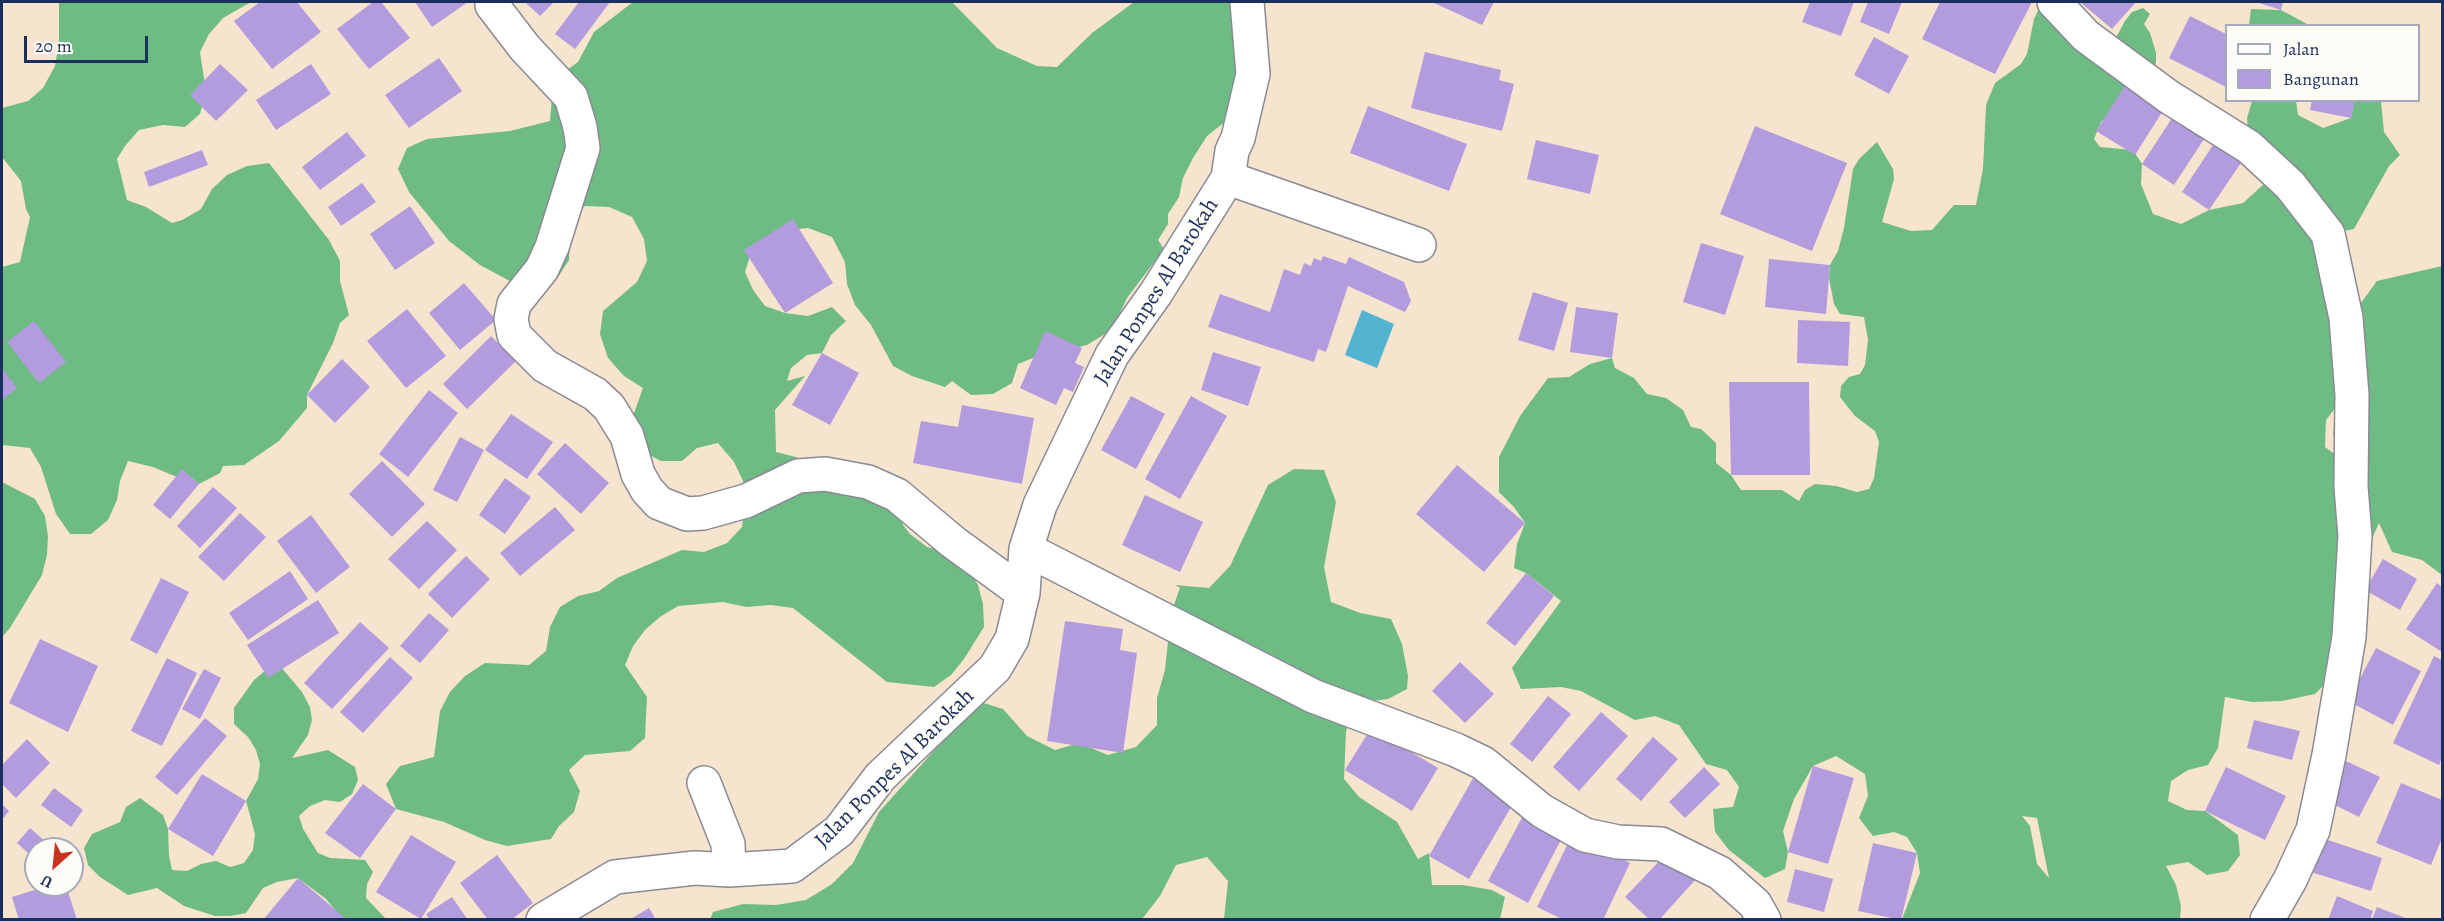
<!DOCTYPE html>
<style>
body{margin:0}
#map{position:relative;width:2444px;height:921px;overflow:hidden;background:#f7e4ce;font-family:Alegreya,serif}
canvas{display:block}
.frame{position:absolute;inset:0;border:3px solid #1b2f5e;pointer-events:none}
.legend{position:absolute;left:2225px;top:24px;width:195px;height:78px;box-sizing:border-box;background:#fdfcf7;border:2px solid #a3aaba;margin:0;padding:8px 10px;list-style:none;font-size:18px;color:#1b2f5e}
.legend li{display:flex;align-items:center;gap:12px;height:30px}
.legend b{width:30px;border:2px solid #a3aaba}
.north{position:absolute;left:24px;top:837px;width:60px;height:60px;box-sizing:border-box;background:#fdfcf7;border:2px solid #a3aaba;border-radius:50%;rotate:207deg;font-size:16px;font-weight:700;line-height:24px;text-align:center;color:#1b2f5e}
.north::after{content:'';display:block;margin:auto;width:21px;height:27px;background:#c8321e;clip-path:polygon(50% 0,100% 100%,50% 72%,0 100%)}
.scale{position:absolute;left:24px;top:36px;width:124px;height:27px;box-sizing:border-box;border:3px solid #1b2f5e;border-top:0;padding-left:8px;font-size:18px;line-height:21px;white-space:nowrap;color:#1b2f5e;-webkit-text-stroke:4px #fdfcf7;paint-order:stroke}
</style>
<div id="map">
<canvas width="2444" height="921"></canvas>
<div class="frame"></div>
<ul class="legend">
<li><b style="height:8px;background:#fff"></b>Jalan</li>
<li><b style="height:16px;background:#b29cdd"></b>Bangunan</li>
</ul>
<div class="north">U</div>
<div class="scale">20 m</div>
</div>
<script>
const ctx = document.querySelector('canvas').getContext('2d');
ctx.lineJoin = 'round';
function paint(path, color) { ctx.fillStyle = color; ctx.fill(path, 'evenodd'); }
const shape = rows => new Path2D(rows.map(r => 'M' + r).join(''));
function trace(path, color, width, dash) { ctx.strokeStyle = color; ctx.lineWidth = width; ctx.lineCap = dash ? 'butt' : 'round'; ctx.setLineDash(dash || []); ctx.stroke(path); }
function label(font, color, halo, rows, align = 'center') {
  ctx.font = font + ' Alegreya,serif'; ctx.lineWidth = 4.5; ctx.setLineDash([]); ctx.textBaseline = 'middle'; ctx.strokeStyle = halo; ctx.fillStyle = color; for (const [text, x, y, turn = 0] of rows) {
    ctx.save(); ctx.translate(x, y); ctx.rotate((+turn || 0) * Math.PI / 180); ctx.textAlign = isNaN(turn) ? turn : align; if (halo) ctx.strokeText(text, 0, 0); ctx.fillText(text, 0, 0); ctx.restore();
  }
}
const forest = shape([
 [59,2,251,2,223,18,209,34,200,52,206,91,200,114,185,127,163,125,139,130,125,146,117,159,127,200,146,207,172,223,182,220,201,209,212,189,227,175,247,166,269,163,329,240,340,261,340,281,349,315,340,323,333,343,307,395,307,408,279,441,244,465,223,466,220,473,199,484,182,470,177,477,153,467,128,461,120,481,117,500,108,520,91,534,70,534,56,514,41,467,30,448,2,445,2,267,20,262,30,217,26,209,21,181,2,157,2,108,28,101,43,88,55,66,59,42],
 [633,2,952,2,997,48,1037,66,1057,67,1092,33,1134,2,1250,2,1240,110,1207,136,1193,158,1183,178,1179,197,1168,214,1168,224,1158,240,1164,249,1127,298,1118,317,1105,334,1087,345,1038,356,1018,364,1012,383,993,394,971,395,952,381,945,387,912,376,893,366,871,325,855,305,847,284,845,262,832,237,808,228,786,230,751,253,745,272,753,290,765,306,785,313,808,316,832,307,846,321,831,335,822,353,807,355,791,368,787,381,805,376,775,410,776,452,796,457,813,466,900,503,903,525,910,534,927,547,951,553,968,569,978,585,983,604,984,627,964,659,951,675,934,687,887,682,793,608,771,605,746,607,723,602,678,606,660,617,645,630,633,646,625,665,647,697,645,738,630,751,585,755,569,770,580,791,574,812,559,826,551,839,507,846,485,840,444,822,396,809,386,784,400,766,434,757,440,711,450,692,465,676,485,663,529,665,546,651,550,627,560,607,578,596,599,591,617,578,682,550,704,552,727,543,742,527,745,505,744,483,734,462,718,443,697,448,682,461,661,461,640,450,628,430,643,388,624,376,608,358,600,334,603,311,637,282,647,261,644,239,632,217,609,207,585,206,568,220,570,240,569,260,558,277,542,288,519,286,480,265,449,241,409,192,398,169,407,148,427,139,510,131,550,121,552,97,560,75,578,62,594,32],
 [2040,6,2114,41,2125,21,2132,12,2143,8,2150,14,2144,24,2150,33,2156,53,2156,63,2149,77,2101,122,2094,139,2100,147,2133,150,2142,164,2141,184,2153,214,2181,224,2209,210,2243,203,2265,183,2249,147,2247,118,2252,101,2296,101,2298,115,2323,128,2351,118,2354,101,2381,101,2384,132,2400,155,2389,166,2354,229,2328,234,2358,307,2377,281,2442,266,2442,575,2422,560,2392,552,2379,523,2367,550,2336,673,2315,694,2282,701,2252,702,2225,697,2218,748,2208,765,2188,770,2171,781,2168,801,2187,810,2205,811,2219,821,2238,835,2240,855,2228,871,2207,875,2188,862,2166,866,2176,885,2181,906,2180,919,1902,919,1920,873,1917,853,1907,837,1894,832,1873,836,1859,818,1868,796,1865,774,1836,756,1813,766,1794,799,1783,831,1788,852,1785,869,1765,878,1729,850,1715,832,1713,809,1733,807,1739,787,1727,770,1706,764,1679,725,1655,716,1635,720,1581,691,1561,687,1521,689,1512,668,1561,601,1526,573,1514,568,1517,544,1525,523,1514,507,1499,492,1499,457,1520,416,1548,378,1569,377,1590,364,1612,358,1615,368,1634,378,1647,394,1666,398,1683,410,1691,427,1701,429,1716,443,1716,463,1731,475,1741,490,1782,490,1799,501,1805,490,1815,484,1836,486,1857,492,1869,489,1874,478,1879,442,1875,431,1855,416,1840,397,1841,386,1849,377,1860,374,1865,365,1868,340,1864,317,1840,314,1834,304,1829,278,1830,265,1838,251,1844,228,1853,169,1859,159,1877,142,1893,169,1894,179,1882,222,1911,231,1932,230,1954,205,1976,205,1983,169,1986,105,1995,83,2021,64,2027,54,2034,19],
 [2339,403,2333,434,2348,464,2325,447,2326,420],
 [2022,816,2037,818,2049,878,2037,864,2030,826],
 [2251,9,2281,10,2309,25,2249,25],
 [1294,469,1324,470,1336,502,1324,567,1331,602,1360,613,1391,619,1402,644,1408,676,1407,689,1388,699,1358,703,1346,731,1344,779,1359,797,1397,822,1418,859,1429,853,1432,885,1463,885,1492,890,1505,897,1500,919,1224,919,1228,881,1207,857,1176,865,1160,896,1142,919,710,920,713,912,743,904,776,905,806,900,832,884,853,863,879,812,958,724,971,699,1003,709,1027,736,1055,750,1079,743,1108,755,1136,747,1157,725,1157,698,1165,670,1171,613,1180,588,1175,585,1209,588,1230,566,1268,485],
 [2,482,35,499,45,516,48,536,47,555,42,575,10,628,2,637],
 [281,667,302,692,310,707,312,720,308,735,292,758,328,750,355,767,358,780,352,794,340,802,325,800,310,806,299,816,303,829,318,853,330,858,365,860,373,872,367,884,366,898,386,919,337,919,336,911,326,899,298,878,277,882,263,888,246,913,230,916,215,916,184,906,157,888,128,895,100,877,88,865,84,848,92,834,120,822,126,807,140,798,163,815,168,829,169,856,172,870,187,871,201,864,216,861,230,867,244,863,253,850,255,834,246,801,258,779,260,764,256,750,248,737,234,724,234,708,254,680,266,670]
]);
const water = shape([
 [1362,310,1394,324,1377,368,1345,355]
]);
const building = shape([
 [260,2,297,2,321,32,272,69,234,21],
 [373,2,381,2,410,38,369,69,337,29],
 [415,2,468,2,432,27],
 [525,2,554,2,540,16],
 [579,2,610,2,575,49,555,34],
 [1432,2,1494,2,1482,25],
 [1810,2,1854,2,1841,36,1802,22],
 [1868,2,1902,2,1889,34,1860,22],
 [1940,2,2032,2,1995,74,1922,39],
 [2080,2,2136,2,2112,29],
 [2256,2,2283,2,2281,10],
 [2190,16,2226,34,2226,87,2169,58],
 [1874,37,1909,56,1889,94,1854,75],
 [1425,52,1501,70,1499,80,1514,84,1502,131,1411,108],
 [439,58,462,91,409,128,385,95],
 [220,64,248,90,216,121,190,95],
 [311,64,331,94,276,130,256,100],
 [2128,81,2166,106,2135,155,2096,131],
 [2312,100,2355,100,2351,118,2310,110],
 [1368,106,1467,144,1449,191,1350,153],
 [2178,109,2210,130,2174,185,2142,164],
 [1755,126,1847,163,1812,251,1720,214],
 [347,132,366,156,320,190,302,167],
 [1536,140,1599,155,1590,194,1527,179],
 [2215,142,2243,160,2209,210,2182,192],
 [202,150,208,165,149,187,144,172],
 [362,183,376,202,341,226,328,207],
 [410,206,435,243,395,270,370,234],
 [793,219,833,283,785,313,744,250],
 [1701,243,1744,256,1725,315,1683,302],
 [1323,256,1346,264,1349,257,1404,282,1411,301,1405,312,1348,286,1326,352,1318,349,1314,362,1208,327,1220,294,1270,312,1284,269,1300,275,1304,263,1311,266,1314,258,1321,261],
 [1769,259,1830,265,1826,314,1765,307],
 [464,283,496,320,460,350,429,313],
 [1533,292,1568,303,1554,351,1518,340],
 [1576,307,1618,313,1612,358,1570,352],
 [407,309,446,356,406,388,367,341],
 [1798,320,1850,322,1848,366,1797,363],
 [34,321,66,362,39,383,7,342],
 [1045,331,1082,348,1075,363,1084,367,1073,392,1064,388,1056,405,1020,388],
 [491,336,516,361,467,409,443,384],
 [1213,352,1261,367,1248,406,1201,390],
 [822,353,859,373,830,425,792,405],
 [342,359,370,387,335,423,307,395],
 [2,368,17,388,2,400],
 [1729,382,1809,382,1810,475,1731,475],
 [429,390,458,413,408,477,379,454],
 [1131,396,1165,414,1136,469,1101,450],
 [1191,396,1227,416,1180,499,1145,479],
 [962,405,1034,418,1022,484,913,463,921,421,958,427],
 [511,414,553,442,527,479,485,450],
 [460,437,484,450,457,502,433,490],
 [565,443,609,483,581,514,537,474],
 [382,461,425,504,392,537,349,494],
 [1457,465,1525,523,1484,572,1416,514],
 [182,469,199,484,170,519,153,505],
 [505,478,531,497,505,534,479,515],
 [213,487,237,508,200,548,177,526],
 [1145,495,1203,522,1180,572,1122,545],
 [555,507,575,530,520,576,500,553],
 [240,513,266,537,224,581,198,557],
 [311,515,350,567,316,593,277,541],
 [427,521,457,550,419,589,388,559],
 [466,556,490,579,452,618,428,594],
 [2383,559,2417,579,2400,610,2365,590],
 [290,571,308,599,248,640,229,613],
 [1526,573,1554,596,1515,646,1486,623],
 [161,578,189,592,157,654,130,640],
 [2437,583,2442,587,2442,652,2406,629],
 [318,600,339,633,268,678,247,645],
 [429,613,449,630,420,663,400,646],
 [1065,621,1123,629,1120,650,1137,653,1123,753,1047,741],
 [360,622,389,648,332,709,304,683],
 [40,639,98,666,68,732,9,703],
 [2376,648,2421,671,2393,725,2348,701],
 [2434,656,2442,660,2442,758,2439,765,2393,743],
 [390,657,413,678,363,733,340,712],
 [167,658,197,673,162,746,131,731],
 [1460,662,1494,694,1465,723,1432,691],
 [204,669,221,678,200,719,182,709],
 [1548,696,1571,714,1532,762,1510,744],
 [1601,712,1628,736,1579,791,1553,767],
 [205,718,227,736,177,795,155,777],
 [2254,720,2300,731,2292,760,2247,748],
 [1371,728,1438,768,1412,811,1345,770],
 [1653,737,1678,759,1641,801,1616,779],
 [27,739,50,763,16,798,2,784,2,765],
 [2346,761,2380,777,2359,817,2327,801],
 [1813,766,1854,778,1828,864,1788,852],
 [1704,767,1720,784,1685,818,1669,802],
 [2226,767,2286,796,2265,840,2205,811],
 [1476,773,1517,797,1469,879,1429,856],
 [202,774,246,801,213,856,168,829],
 [2401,783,2442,800,2442,838,2431,865,2376,843],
 [363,784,396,809,360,858,325,833],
 [54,788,83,810,71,827,41,805],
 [2,804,9,811,2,820],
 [1525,812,1564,834,1528,903,1488,881],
 [30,828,54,849,36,849,36,860,17,843],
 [411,835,456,862,421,919,376,892],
 [1572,835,1630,863,1603,920,1564,920,1537,907],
 [2322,838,2382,858,2371,891,2311,872],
 [1873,843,1917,853,1901,920,1858,911],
 [1667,853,1696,879,1659,920,1650,920,1625,897],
 [497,855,533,903,511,920,488,920,460,883],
 [1795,869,1833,879,1824,912,1787,902],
 [298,878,345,918,343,920,263,920],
 [50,885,66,885,77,920,19,920,12,897],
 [2337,896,2373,911,2370,920,2328,920],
 [452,897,468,920,430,920,426,914],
 [2377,907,2408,919,2408,920,2372,920],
 [649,908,656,920,629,920]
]);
const minor = shape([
 [2054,2,2086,36,2169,97,2249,147,2290,185,2328,234,2346,318,2352,395,2351,487,2355,536,2349,637,2329,755,2313,830,2290,880,2267,920],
 [492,5,525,48,571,97,580,127,583,148,552,247,542,269,514,304,511,319,514,335,545,366,595,394,609,407,627,436,638,474,647,490,659,503,687,514,703,513,746,501,798,476,825,474,868,482,897,495,953,542,1023,593],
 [1228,178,1419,245],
 [1026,549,1313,696,1456,750,1483,763,1542,811,1585,835,1618,842,1661,844,1720,873,1755,904,1764,920],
 [704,783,728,844,729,870],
 [543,920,615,877,695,868,729,870,792,866,839,831,880,777,995,668,1012,639,1023,593,1026,549,1040,505,1112,355,1156,293,1228,178,1232,151,1238,138,1253,74,1247,2]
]);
const streetNames = [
 ["Jalan Ponpes Al Barokah",1157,292,-58],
 ["Jalan Ponpes Al Barokah",895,769,-45]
];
paint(forest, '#6ebb84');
paint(water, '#53b4d2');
paint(building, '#b29cdd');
trace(minor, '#898a96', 36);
trace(minor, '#fff', 33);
label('22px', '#1b2f5e', '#fdfcf7', streetNames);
</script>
